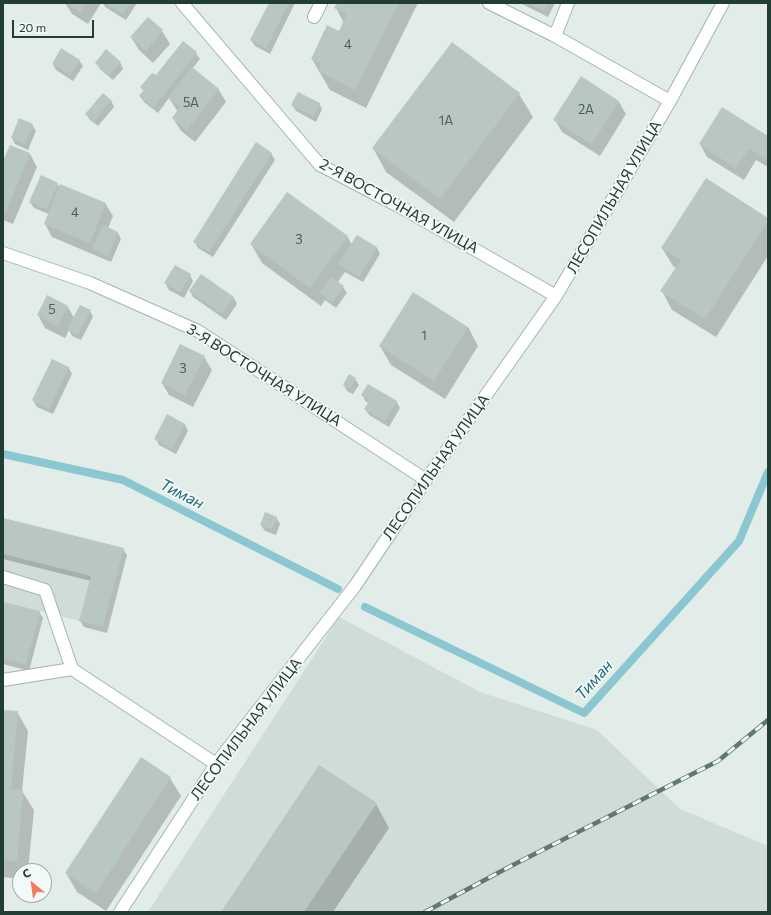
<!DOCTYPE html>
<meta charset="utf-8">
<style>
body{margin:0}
#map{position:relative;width:771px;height:915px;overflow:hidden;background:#e2ece8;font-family:Commissioner,sans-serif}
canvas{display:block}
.frame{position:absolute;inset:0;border:4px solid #223d35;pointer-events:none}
.north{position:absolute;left:12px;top:863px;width:40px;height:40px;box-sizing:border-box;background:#f3f9f6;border:1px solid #9faea9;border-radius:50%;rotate:331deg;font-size:11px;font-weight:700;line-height:16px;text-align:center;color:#223d35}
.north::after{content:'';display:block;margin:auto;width:14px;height:18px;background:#f07d5d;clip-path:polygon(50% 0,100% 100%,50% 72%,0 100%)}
.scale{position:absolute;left:12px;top:20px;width:82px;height:18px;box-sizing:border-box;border:2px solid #223d35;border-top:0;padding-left:5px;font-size:12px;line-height:14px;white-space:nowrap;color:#223d35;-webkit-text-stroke:3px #f3f9f6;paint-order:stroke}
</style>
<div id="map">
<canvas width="771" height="915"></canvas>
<div class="frame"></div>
<div class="north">С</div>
<div class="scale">20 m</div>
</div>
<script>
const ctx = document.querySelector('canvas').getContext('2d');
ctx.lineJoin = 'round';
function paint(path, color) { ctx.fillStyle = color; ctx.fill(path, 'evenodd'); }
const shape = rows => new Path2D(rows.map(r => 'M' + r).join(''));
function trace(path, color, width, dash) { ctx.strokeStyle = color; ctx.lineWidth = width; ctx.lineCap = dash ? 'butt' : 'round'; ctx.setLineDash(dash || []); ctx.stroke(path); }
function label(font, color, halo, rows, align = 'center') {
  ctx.font = font + ' Commissioner,sans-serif'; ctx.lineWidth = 3.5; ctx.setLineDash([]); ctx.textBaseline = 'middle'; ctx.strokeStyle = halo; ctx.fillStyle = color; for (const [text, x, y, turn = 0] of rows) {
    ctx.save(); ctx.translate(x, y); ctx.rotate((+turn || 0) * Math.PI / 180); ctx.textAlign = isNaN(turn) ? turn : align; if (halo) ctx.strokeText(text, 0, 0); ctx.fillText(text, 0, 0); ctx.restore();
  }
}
const built = shape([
 [3,518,124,548,103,627,40,611,26,665,3,659],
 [339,617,480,692,597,730,680,809,768,846,768,912,148,912]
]);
const shadow = shape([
 [65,3,101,3,88,24,72,14],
 [103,3,137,3,126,20,105,7],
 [268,3,295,3,270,54,255,46,251,40,269,4],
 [338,3,418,3,366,108,330,90,312,59,339,32,344,23,336,8],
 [520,3,555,3,548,17],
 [148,18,162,31,170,44,153,63,139,50,131,37],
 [183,42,196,53,200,59,192,69,219,90,226,102,195,142,181,131,173,118,178,112,169,98,158,113,144,102,140,96,144,91,141,88,156,77],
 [79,60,83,66,73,81,56,70,53,64],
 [120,62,123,69,113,80,100,69,96,63],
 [581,78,619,102,626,114,600,156,562,132,555,120],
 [519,94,533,117,454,222,386,172,373,148],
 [111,100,114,107,98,126,90,120,86,114],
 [319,103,322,109,316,122,296,111,292,105],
 [32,125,36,131,28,150,15,144,12,138],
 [768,137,768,167,756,160,744,180,707,157,700,144],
 [11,146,30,154,37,167,13,224,3,220,3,164],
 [271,153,275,160,213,257,198,248,195,242],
 [57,184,60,188,105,203,113,216,108,228,118,233,121,239,111,262,52,237,45,224,49,214,34,208,30,202],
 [768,219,768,256,716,337,672,310,662,291,676,268,673,266,662,248],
 [347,236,352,245,377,248,380,254,363,282,345,272,337,283,343,287,347,293,336,308,325,300,321,306,262,263,251,244],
 [190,275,193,281,184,298,169,290,165,283],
 [201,275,234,298,237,304,226,320,193,297,190,291],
 [68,307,74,318,90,311,93,317,81,340,72,336,69,330,65,338,45,328,38,315],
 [468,327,478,346,445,399,391,365,380,346],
 [204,357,212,370,193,407,169,395,162,383],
 [52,360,69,368,72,374,53,414,37,407,33,400],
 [355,379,359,385,353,394,347,391,344,385],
 [362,395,396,401,400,408,389,427,369,415,365,409,369,403,366,402],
 [185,424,188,431,176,454,159,445,156,439],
 [276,517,280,524,276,535,265,531,261,525],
 [3,519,123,549,127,555,107,633,84,627,80,621,91,581,3,559],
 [3,603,39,612,43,618,29,671,3,664],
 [3,711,17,712,28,731,22,791,34,810,28,871,20,871,20,879,3,877],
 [170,778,181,796,106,911,77,892,66,873],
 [376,804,389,828,333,912,222,912]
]);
const stream = shape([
 [3,454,123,480,338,589],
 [365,607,584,713,739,541,768,472]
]);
const building = shape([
 [66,3,86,3,80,12],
 [104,3,130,3,123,14],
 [269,3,289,3,266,48,250,40],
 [337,3,399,3,355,90,318,71,322,64,311,59,327,25,339,31,347,14,334,8],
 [527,3,548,3,544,11],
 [148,17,163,30,146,51,130,37],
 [183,41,197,52,154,107,139,96,144,90,140,87,152,73,156,75],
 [452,42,520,93,440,199,372,148],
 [61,48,80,60,70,75,52,64],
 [106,49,121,62,109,75,95,63],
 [192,67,219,89,187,130,172,118,180,107,168,98],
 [581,76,619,101,592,144,553,120],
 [298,92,320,103,313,116,291,105],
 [103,93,111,100,94,121,85,114],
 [722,107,768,136,768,160,749,148,736,168,699,144],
 [19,118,33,124,25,144,11,138],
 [256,142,272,153,209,252,193,242],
 [10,145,30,153,6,212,3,211,3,161],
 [41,175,58,183,47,209,29,202],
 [706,178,768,218,768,221,705,319,660,291,681,260,661,248],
 [60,184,106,203,90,243,44,224],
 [287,192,348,236,310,288,250,244],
 [103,225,118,232,108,256,92,249],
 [357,235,377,247,359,277,338,264],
 [175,265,191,274,180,292,164,283],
 [201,274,234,297,222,314,189,291],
 [331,277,344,286,332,302,319,293],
 [413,292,468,327,434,381,379,346],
 [47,295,68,306,58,326,37,315],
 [80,305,91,310,78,335,67,329],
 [180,344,205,356,185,395,161,383],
 [52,359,69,367,49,409,32,400],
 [349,374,356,378,350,389,343,385],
 [368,384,397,401,385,421,364,409,370,400,361,395],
 [167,414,185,424,172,449,154,439],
 [265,512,277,517,272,529,260,525],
 [3,518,124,548,103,627,79,621,91,576,3,554],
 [3,602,40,611,26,665,3,659],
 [3,710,18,711,11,789,23,790,17,861,3,860],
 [141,757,171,777,96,893,65,873],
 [319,765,377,803,304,912,221,912]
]);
const service = shape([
 [489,3,555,36],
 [314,17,321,3],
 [3,577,45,590,72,669]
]);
const minor = shape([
 [182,3,320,165,404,209,556,296],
 [568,3,555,36,670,101],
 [3,253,90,283,198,331,426,480],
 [3,680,72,669,216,764],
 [120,912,216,764,355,586,426,480,556,296,670,101,723,3]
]);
const rail = shape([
 [425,912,509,867,718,761,768,720]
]);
const numberNames = [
 ["4",348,45],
 ["5А",191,103],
 ["2А",586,110],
 ["1А",446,121],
 ["4",75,213],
 ["3",299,240],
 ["5",52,310],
 ["1",424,336],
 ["3",183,369]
];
const streetNames = [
 ["ЛЕСОПИЛЬНАЯ УЛИЦА",614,197,-60],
 ["2-Я ВОСТОЧНАЯ УЛИЦА",399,206,29],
 ["3-Я ВОСТОЧНАЯ УЛИЦА",264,375,32],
 ["ЛЕСОПИЛЬНАЯ УЛИЦА",436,467,-55],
 ["ЛЕСОПИЛЬНАЯ УЛИЦА",246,729,-53]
];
const waterNames = [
 ["Тиман",182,494,27],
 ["Тиман",594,680,-48]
];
paint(built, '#d0dcd6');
paint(shadow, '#0003');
trace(stream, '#8bc7d0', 8);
paint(building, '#b8c7c0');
trace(service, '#a5b4af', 14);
trace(minor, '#a5b4af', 14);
trace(service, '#fff', 12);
trace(minor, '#fff', 12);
trace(rail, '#5d7971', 4.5);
trace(rail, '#f3f9f6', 3, [9]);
label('13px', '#486058', null, numberNames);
label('15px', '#223d35', '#f3f9f6', streetNames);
label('italic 16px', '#1d6b78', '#f3f9f6', waterNames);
</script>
